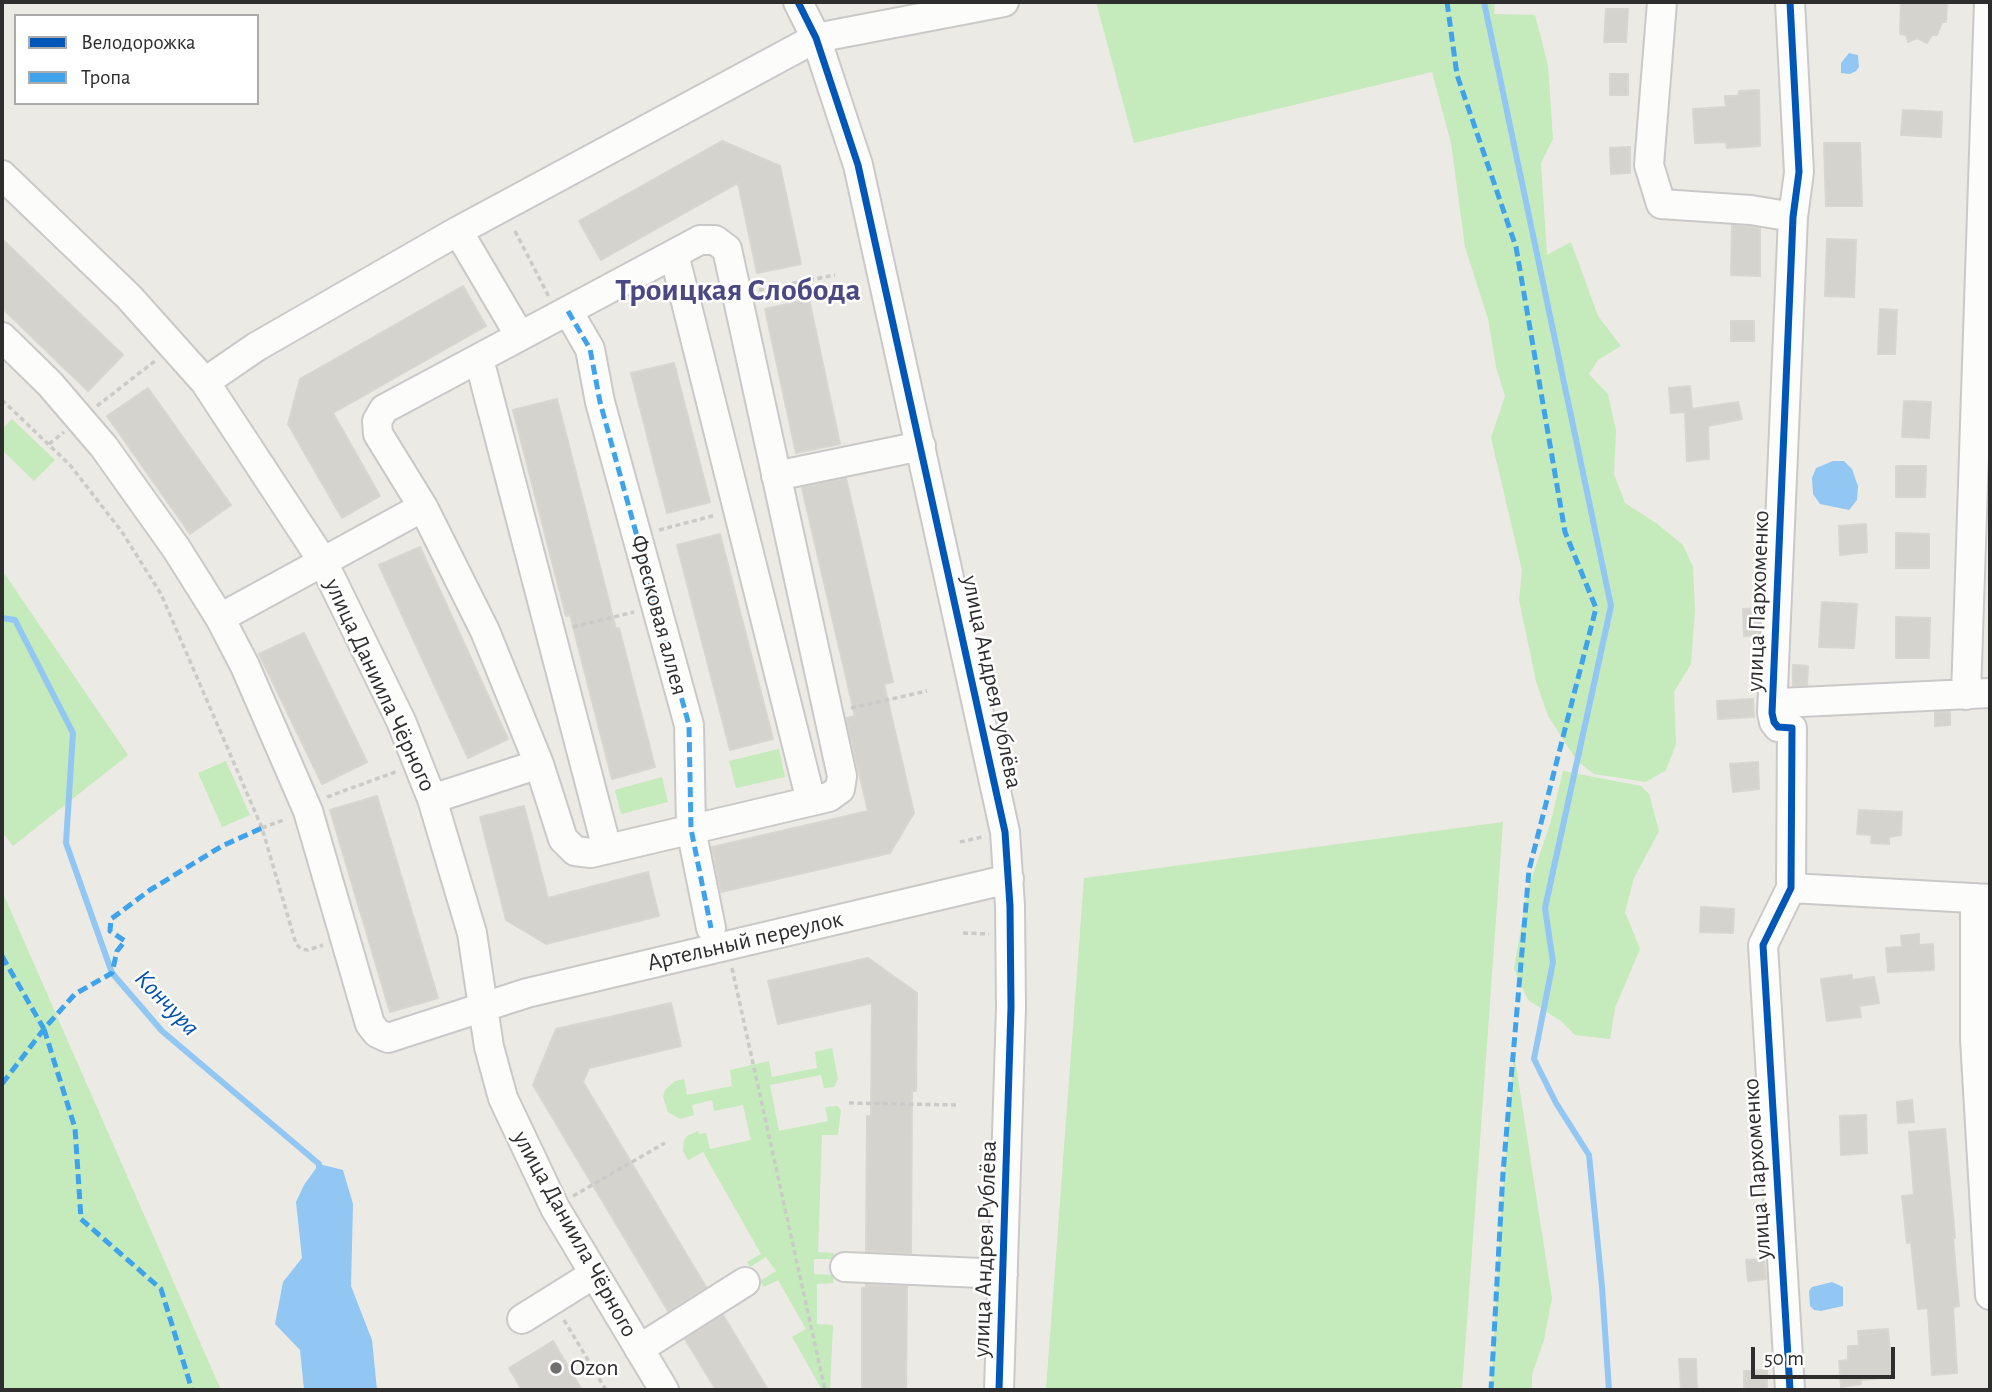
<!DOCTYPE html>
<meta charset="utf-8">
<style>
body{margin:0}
#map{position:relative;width:1992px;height:1392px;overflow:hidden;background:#eceae4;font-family:"Alegreya Sans",sans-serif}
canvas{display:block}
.frame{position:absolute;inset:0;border:4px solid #2e2e2e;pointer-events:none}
.legend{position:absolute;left:14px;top:14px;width:245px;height:91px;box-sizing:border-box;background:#fff;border:2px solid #ababab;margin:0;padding:9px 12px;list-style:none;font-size:21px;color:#2e2e2e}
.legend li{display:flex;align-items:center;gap:14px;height:35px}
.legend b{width:35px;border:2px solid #ababab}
.scale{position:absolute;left:1751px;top:1347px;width:144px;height:32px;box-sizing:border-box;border:4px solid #2e2e2e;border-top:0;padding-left:9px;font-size:21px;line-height:24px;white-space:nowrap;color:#2e2e2e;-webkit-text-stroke:5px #fff;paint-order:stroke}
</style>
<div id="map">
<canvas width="1992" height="1392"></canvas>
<div class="frame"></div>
<ul class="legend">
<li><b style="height:9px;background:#0057b8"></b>Велодорожка</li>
<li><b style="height:9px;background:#3ea3eb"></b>Тропа</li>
</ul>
<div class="scale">50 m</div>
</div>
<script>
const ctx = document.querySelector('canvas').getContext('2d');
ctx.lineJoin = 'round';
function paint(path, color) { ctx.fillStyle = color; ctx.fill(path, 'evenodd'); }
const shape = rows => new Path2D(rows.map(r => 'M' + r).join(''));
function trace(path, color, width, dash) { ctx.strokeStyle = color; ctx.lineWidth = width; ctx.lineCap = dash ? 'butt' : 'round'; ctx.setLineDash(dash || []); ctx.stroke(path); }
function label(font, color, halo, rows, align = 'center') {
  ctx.font = font + ' "Alegreya Sans",sans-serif'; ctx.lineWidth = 5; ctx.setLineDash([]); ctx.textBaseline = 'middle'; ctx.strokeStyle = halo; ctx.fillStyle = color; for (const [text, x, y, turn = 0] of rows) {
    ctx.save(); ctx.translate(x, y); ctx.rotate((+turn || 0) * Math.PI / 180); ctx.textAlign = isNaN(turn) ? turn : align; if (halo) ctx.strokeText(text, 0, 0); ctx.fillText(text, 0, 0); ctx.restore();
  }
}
const green = shape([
 [1096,2,1495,2,1494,14,1535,15,1548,65,1553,139,1541,163,1547,255,1571,242,1598,316,1621,346,1598,360,1589,374,1608,394,1616,431,1614,474,1625,503,1656,523,1683,545,1693,567,1695,610,1691,664,1674,692,1676,744,1666,770,1646,782,1594,774,1577,761,1548,716,1536,681,1519,600,1522,570,1491,438,1505,396,1496,367,1488,319,1465,247,1451,143,1432,72,1134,143],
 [12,419,55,460,34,481,2,450,2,429],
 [2,570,128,755,13,846,2,832],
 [779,749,785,777,736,788,729,761],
 [226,761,250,815,222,827,198,773],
 [1563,771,1641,786,1649,794,1659,831,1634,878,1625,912,1640,949,1615,1008,1610,1039,1575,1035,1561,1021,1528,1000,1514,969,1527,892,1551,821],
 [662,777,668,802,621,814,615,790],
 [1503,822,1462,1390,1046,1390,1084,878],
 [2,891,221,1390,2,1390],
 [832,1048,838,1079,834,1087,824,1088,821,1075,770,1085,779,1131,828,1121,825,1107,837,1106,841,1110,838,1135,822,1135,818,1252,834,1253,834,1259,814,1259,814,1274,834,1275,833,1283,817,1284,817,1324,833,1325,830,1390,822,1390,792,1337,806,1329,778,1280,764,1287,760,1281,776,1271,766,1257,750,1267,747,1262,761,1254,703,1152,688,1160,683,1151,684,1141,687,1136,698,1131,699,1134,706,1133,710,1149,751,1140,743,1105,714,1111,712,1100,692,1105,694,1115,680,1119,668,1112,663,1097,665,1090,675,1081,684,1079,687,1095,732,1086,730,1070,769,1061,772,1077,817,1068,815,1052],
 [1514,1053,1552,1298,1544,1340,1532,1374,1532,1390,1491,1390,1500,1225]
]);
const water = shape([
 [1849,53,1858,55,1859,67,1856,71,1850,74,1841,73,1841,63],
 [1833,461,1844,461,1852,469,1858,486,1857,500,1849,510,1820,504,1813,494,1812,478,1816,468],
 [319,1164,343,1170,353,1204,351,1286,372,1340,377,1390,304,1390,300,1350,275,1324,283,1282,302,1258,296,1202,304,1185],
 [1832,1282,1843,1287,1843,1306,1821,1311,1814,1310,1810,1306,1809,1291,1812,1287]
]);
const stream = shape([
 [1484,2,1611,606,1545,908,1553,962,1534,1059,1556,1103,1589,1155,1602,1287,1609,1390],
 [2,618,15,620,73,733,66,843,112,973,162,1031,319,1164,319,1169]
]);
const building = shape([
 [1901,2,1947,2,1946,22,1942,22,1937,35,1932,35,1927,43,1917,38,1908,42,1906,35,1900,34,1901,2],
 [1606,9,1628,9,1626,42,1604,42,1606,9],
 [1610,74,1628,74,1628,95,1610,95,1610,74],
 [1759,90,1760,146,1727,148,1726,142,1695,143,1693,109,1726,107,1725,96,1738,96,1739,91,1759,90],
 [1903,110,1942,112,1941,137,1901,135,1903,110],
 [722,141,780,166,801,264,757,273,738,183,601,260,579,221,722,141],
 [1824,143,1860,143,1862,206,1826,206,1824,143],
 [1630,147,1630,173,1611,174,1610,148,1630,147],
 [1732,225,1760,228,1760,276,1731,275,1732,225],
 [2,239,123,355,88,391,2,308,2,239],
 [1827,239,1856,240,1854,297,1825,296,1827,239],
 [463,286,486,326,333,413,380,496,342,518,288,424,300,379,463,286],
 [809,299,840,444,796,453,765,309,809,299],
 [1880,309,1897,310,1895,354,1878,354,1880,309],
 [1731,321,1754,321,1754,341,1731,341,1731,321],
 [674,363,710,502,667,513,631,373,674,363],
 [1690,386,1692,409,1738,402,1742,419,1708,426,1709,459,1687,461,1685,412,1671,413,1669,388,1690,386],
 [148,388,231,505,190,534,107,416,148,388],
 [557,399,616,629,619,628,655,767,612,779,570,615,566,616,513,410,557,399],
 [1904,401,1931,402,1929,438,1902,437,1904,401],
 [1896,466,1926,466,1925,497,1896,497,1896,466],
 [846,478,893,682,884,684,914,813,890,853,721,892,712,847,868,811,846,718,855,716,802,488,846,478],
 [1866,524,1867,552,1840,555,1839,526,1866,524],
 [1896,533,1929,534,1929,568,1896,568,1896,533],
 [720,534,773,739,730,750,677,545,720,534],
 [420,547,508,739,468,758,379,565,420,547],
 [1822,602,1857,604,1854,648,1819,647,1822,602],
 [1760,608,1759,635,1744,636,1743,609,1760,608],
 [1896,617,1930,618,1929,658,1896,658,1896,617],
 [304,633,367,762,322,784,259,654,304,633],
 [1793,665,1808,666,1807,685,1793,686,1793,665],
 [1753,699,1754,717,1718,719,1717,701,1753,699],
 [1935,712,1950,712,1950,725,1935,726,1935,712],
 [1758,762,1759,789,1733,792,1730,764,1758,762],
 [377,796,438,998,390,1012,330,810,377,796],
 [524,806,548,898,648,872,659,916,546,944,506,920,480,817,524,806],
 [1859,810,1902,812,1901,835,1889,837,1889,844,1871,843,1872,835,1857,834,1859,810],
 [1701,907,1734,909,1733,933,1700,932,1701,907],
 [1919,934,1919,945,1933,944,1934,970,1888,972,1886,948,1902,947,1901,936,1919,934],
 [868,958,917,993,916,1091,912,1091,911,1253,866,1251,867,1116,871,1116,872,1003,778,1024,768,981,868,958],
 [1852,975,1852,980,1874,977,1879,1003,1859,1006,1861,1017,1827,1021,1821,979,1852,975],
 [671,1003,681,1046,589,1068,583,1082,706,1287,668,1311,533,1085,556,1029,671,1003],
 [1912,1100,1914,1122,1898,1123,1897,1102,1912,1100],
 [1866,1115,1867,1153,1841,1155,1840,1116,1866,1115],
 [1945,1129,1955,1238,1953,1238,1959,1306,1953,1307,1957,1373,1932,1375,1928,1308,1918,1309,1911,1242,1907,1243,1902,1196,1914,1195,1909,1132,1945,1129],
 [1764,1259,1766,1279,1748,1281,1746,1260,1764,1259],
 [866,1285,907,1286,906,1390,862,1390,862,1288,866,1288,866,1285],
 [723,1315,768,1390,716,1390,685,1339,723,1315],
 [1888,1329,1892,1377,1861,1380,1861,1384,1841,1387,1839,1361,1848,1360,1848,1346,1859,1346,1858,1331,1888,1329],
 [553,1341,582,1390,522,1390,509,1368,553,1341],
 [1679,1359,1696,1359,1697,1389,1681,1389,1679,1359],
 [1767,1370,1767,1390,1744,1390,1744,1371,1767,1370]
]);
const path = shape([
 [515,231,549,297],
 [759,290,835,275],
 [2,400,70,465,122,532,161,594,262,828,296,944,301,949,308,950,323,945],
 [97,406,155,361],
 [49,444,64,432],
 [659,530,716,515],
 [573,627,634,612],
 [851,708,927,691],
 [327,797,398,771],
 [262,828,286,819],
 [960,842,982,837],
 [963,933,989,934],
 [732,968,825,1390],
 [849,1103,958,1105],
 [573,1196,665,1143],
 [564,1320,606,1390]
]);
const minor = shape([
 [798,2,816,38,858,165,1005,832,1010,906,1011,1007,999,1390],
 [1662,2,1649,165,1661,204,1751,210,1793,217],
 [1790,2,1799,172,1793,217,1772,713,1774,722,1778,727,1792,728,1791,888,1763,945,1790,1390],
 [2,175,129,297,205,382,322,560,401,721,432,799,472,933,489,1047,503,1098,555,1208,664,1390],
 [458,231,520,336],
 [700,240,715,240,727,249,842,776,840,789,829,797,591,853,575,851,563,839,539,764,485,631,423,507,378,434,377,421,384,409,700,240],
 [674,254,811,801],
 [568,311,590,349,600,402,689,725,691,829,711,928],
 [2,337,50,384,104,447,176,548,220,618],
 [479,359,607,849],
 [205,382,256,347,458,231,816,38,1004,2],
 [776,476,921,446],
 [423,507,220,618,245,666,308,811,370,1024,377,1033,388,1038,527,993,1009,879],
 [1966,695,1989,2],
 [1772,713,1780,703,1990,693],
 [432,799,539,764],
 [1791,888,1990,899],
 [1975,898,1975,1039,1990,1295],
 [845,1267,1003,1274],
 [522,1319,594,1274],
 [639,1349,745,1282]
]);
const quiet = shape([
 [1447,2,1457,75,1516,247,1565,532,1596,608,1529,870,1503,1173,1491,1390],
 [568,311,590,349,600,402,689,725,691,829,711,928],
 [2,956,44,1029,75,994,112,973,117,951,125,941,110,931,111,919,150,890,222,846,262,828],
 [44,1029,75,1128,81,1219,161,1289,192,1390],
 [2,1084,44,1029]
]);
const cycleway = shape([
 [798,2,816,38,858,165,1005,832,1010,906,1011,1007,999,1390],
 [1790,2,1799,172,1793,217,1772,713,1774,722,1778,727,1792,728,1791,888,1763,945,1790,1390]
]);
const markers = [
 [556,1368,7,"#70706e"]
];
const streetNames = [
 ["улица Пархоменко",1758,601,-88],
 ["Фресковая аллея",659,615,75],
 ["улица Андрея Рублёва",992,682,78],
 ["улица Даниила Чёрного",380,685,65],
 ["Артельный переулок",745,941,-13],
 ["улица Пархоменко",1757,1169,-94],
 ["улица Даниила Чёрного",575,1234,61],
 ["улица Андрея Рублёва",985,1249,-88]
];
const poiNames = [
 ["Ozon",570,1368]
];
const waterNames = [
 ["Кончура",167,1003,46]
];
const districtNames = [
 ["Троицкая Слобода",738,290]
];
paint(green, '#c5eabb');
paint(water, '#92c7f3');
trace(stream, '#92c7f3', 6);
paint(building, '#d5d3ce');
trace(building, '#d7d6d0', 2);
trace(minor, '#cac9c9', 32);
trace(path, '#cacac9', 3.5, [5, 3.5]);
trace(minor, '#fcfcfb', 28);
trace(quiet, '#3ea3eb', 5, [10, 5]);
trace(cycleway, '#0057b8', 7);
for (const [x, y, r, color] of markers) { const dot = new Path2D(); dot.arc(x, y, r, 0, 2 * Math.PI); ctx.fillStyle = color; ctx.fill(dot); trace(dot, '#fff', 2.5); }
label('24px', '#2e2e2e', '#fff', streetNames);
label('24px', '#2e2e2e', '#fff', poiNames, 'left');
label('italic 26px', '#0251ad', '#fff', waterNames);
label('bold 32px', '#4a4983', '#fff', districtNames);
</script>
